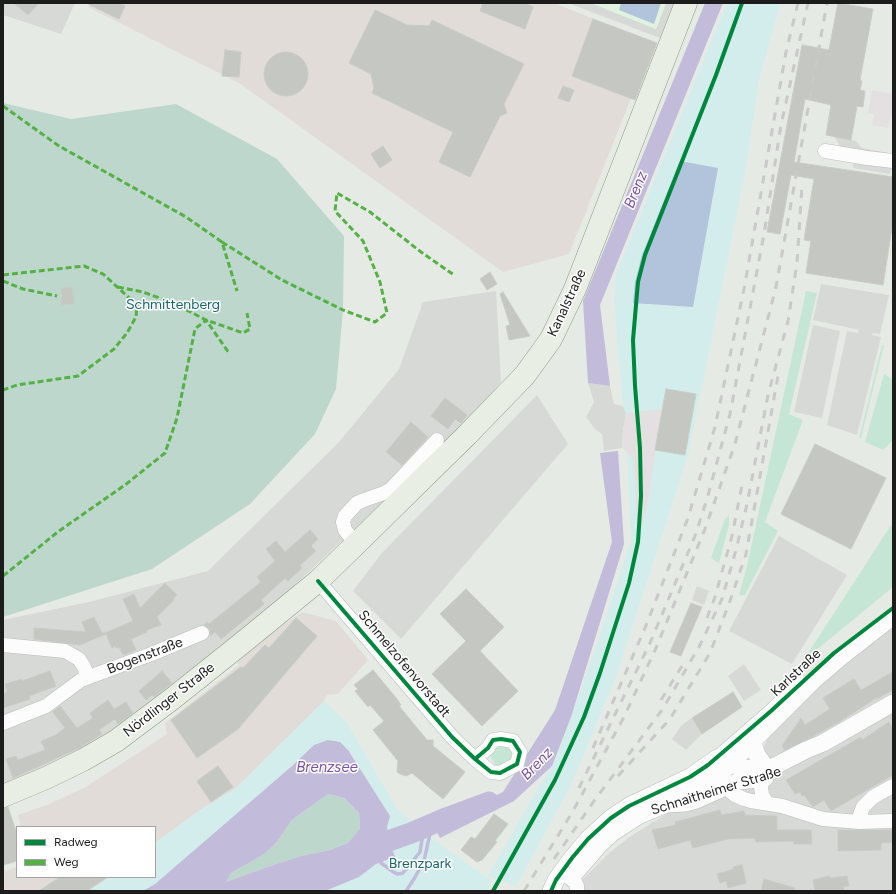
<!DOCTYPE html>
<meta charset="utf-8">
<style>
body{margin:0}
#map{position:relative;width:896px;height:894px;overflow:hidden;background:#e6eae4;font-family:Figtree,sans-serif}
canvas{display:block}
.frame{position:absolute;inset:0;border:4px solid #1c1c1c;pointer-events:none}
.legend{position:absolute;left:16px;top:826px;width:140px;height:52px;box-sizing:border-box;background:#fff;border:1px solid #a4a4a4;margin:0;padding:5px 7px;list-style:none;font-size:12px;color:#1c1c1c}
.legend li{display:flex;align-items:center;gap:8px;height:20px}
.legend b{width:20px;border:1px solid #a4a4a4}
</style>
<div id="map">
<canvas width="896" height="894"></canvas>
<div class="frame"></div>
<ul class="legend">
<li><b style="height:5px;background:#00873e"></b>Radweg</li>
<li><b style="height:5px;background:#55b145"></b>Weg</li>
</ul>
</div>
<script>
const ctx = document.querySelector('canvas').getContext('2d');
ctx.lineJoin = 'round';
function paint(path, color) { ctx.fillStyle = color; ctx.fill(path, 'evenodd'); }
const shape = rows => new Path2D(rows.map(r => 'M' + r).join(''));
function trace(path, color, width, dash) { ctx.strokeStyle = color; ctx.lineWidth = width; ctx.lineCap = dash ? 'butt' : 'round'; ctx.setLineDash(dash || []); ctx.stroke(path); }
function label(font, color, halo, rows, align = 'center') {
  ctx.font = font + ' Figtree,sans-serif'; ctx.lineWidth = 3; ctx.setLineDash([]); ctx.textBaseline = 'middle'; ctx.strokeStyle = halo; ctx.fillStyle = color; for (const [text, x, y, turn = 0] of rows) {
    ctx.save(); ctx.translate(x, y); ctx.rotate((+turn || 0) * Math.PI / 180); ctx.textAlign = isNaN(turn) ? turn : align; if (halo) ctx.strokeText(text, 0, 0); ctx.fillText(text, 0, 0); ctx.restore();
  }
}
const residential = shape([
 [3,3,75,3,61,34,3,15],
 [568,3,591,3,656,29,666,3,679,3,665,40],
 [835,137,856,141,862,148,888,153,887,158,842,150],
 [854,160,892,166,890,174,853,168],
 [821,284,889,295,880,334,872,333,872,335,881,337,857,435,827,425,847,331,858,333,859,330,813,320],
 [496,291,501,382,458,431,245,632,112,737,3,787,3,620,89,602,208,571,339,442,399,369,423,302],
 [813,325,840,331,822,418,794,412],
 [588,383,610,386,614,404,623,406,626,413,623,431,622,448,604,451,602,434,595,429,586,417,594,402],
 [537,395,568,444,401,639,353,591,381,554],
 [779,536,847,575,792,664,729,631],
 [697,586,709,591,704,605,692,600],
 [893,624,893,891,571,891,609,853,631,836,671,811,706,801,761,754,767,739,800,699],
 [744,664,761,690,744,701,728,676],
 [691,718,702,734,686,750,672,739,681,726]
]);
const industrial = shape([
 [97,3,554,3,653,43,569,254,503,272,239,83,88,7],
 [302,612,336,621,368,660,338,694,327,695,324,701,235,789,203,808,155,843,155,827,21,827,18,815,47,805,84,788,167,734,165,723,239,665,237,662,270,634],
 [17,867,17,877,108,877,87,891,3,891,3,872]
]);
const education = shape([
 [591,3,666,3,656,29]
]);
const grass = shape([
 [806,291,817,293,789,414,803,420,765,522,778,531,745,595,739,595,747,566],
 [882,345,884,345,861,438,859,438],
 [884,374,893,380,893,440,883,450,865,442],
 [729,515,729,525,719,563,711,558,725,519],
 [891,525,893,526,893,587,803,661],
 [497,744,506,746,512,751,515,758,496,767,490,755]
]);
const forest = shape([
 [3,103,71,119,176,104,277,159,344,236,343,310,336,389,315,434,250,504,152,569,3,617],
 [328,794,344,798,359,813,360,828,348,843,330,850,301,856,270,866,226,882,231,873,263,855,277,842,292,820]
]);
const park = shape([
 [727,3,780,3,759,80,745,172,688,455,615,679,570,787,516,886,488,876,531,800,552,766,571,717,605,620,631,540,627,452,623,431,626,413,623,406,614,300,616,275],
 [324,701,347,723,397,809,442,846,492,881,487,891,325,891,359,877,376,864,394,857,389,840,387,827,390,815,370,786,314,745,292,766,155,884,143,891,87,891,108,877,155,877,155,843,203,808,235,789]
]);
const pitch = shape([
 [621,3,661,3,654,24,619,10],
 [680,161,718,168,693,307,633,303,635,282,642,255]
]);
const plaza = shape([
 [872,90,893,94,893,115,891,116,888,128,872,125,874,114,868,113],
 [662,409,648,501,638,542,633,458,622,448,623,431,626,413]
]);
const water = shape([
 [705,3,723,3,600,305,610,386,588,383,583,301],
 [618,451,624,544,571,717,552,766,514,801,440,838,434,826,503,792,555,710,612,542,600,453],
 [328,740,340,742,348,750,390,816,387,827,389,840,395,857,376,864,359,877,325,891,143,891,155,884,292,766,314,745],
 [328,794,344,798,359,813,360,828,348,843,330,850,301,856,270,866,226,882,231,873,263,855,277,842,292,820]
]);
const stream = shape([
 [381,859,381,863,395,873,398,874,403,873,420,852,424,827],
 [406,891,414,879,424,861,432,824]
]);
const river = shape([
 [363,850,411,833,446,818,489,802]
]);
const building = shape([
 [14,3,39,3,28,15,14,3],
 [86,3,119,3,125,6,119,19,86,3],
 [483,3,524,3,533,7,525,29,480,11,483,3],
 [838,3,873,9,860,80,862,81,860,90,865,91,863,107,857,106,851,140,826,135,831,105,805,99,794,162,893,177,893,221,883,285,806,273,811,241,804,240,814,179,791,175,780,234,767,232,802,45,829,50,838,3],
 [375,10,407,25,429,26,432,20,524,64,504,104,507,113,500,116,470,177,439,162,453,132,372,93,374,88,371,74,349,63,375,10],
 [593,19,657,43,635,100,572,76,593,19],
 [225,50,241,52,239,77,222,76,225,50],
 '264 74a22 22 0 1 1 44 0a22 22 0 1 1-44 0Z',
 [563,86,574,90,569,102,558,98,563,86],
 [383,146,392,160,380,168,371,154,383,146],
 [490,272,497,284,487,290,480,279,490,272],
 [72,287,74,304,62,305,61,288,72,287],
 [503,292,530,336,509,340,506,326,510,325,500,294,503,292],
 [666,389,696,394,685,455,655,450,666,389],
 [445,398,467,415,461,423,455,419,448,429,431,416,445,398],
 [411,422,428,437,402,465,386,452,411,422],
 [815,444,886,478,851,549,781,514,815,444],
 [310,530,318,539,311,546,316,551,300,565,302,568,288,581,285,578,261,600,264,604,221,639,215,632,210,636,210,629,204,625,207,622,209,624,261,582,257,577,275,561,266,549,276,541,285,552,310,530],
 [165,583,177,595,173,599,174,600,157,617,161,625,147,630,147,632,131,639,136,650,123,655,119,647,116,648,115,646,112,648,106,634,80,645,34,639,34,628,86,632,82,622,94,617,102,633,105,633,133,621,123,599,134,594,140,608,165,583],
 [466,589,504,627,480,651,518,691,482,726,432,674,466,641,440,614,466,589],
 [691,603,702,607,681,656,670,652,691,603],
 [296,618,317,636,238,729,197,758,171,720,241,667,243,668,265,645,269,648,296,618],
 [373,670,397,699,401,705,399,706,427,740,433,740,433,746,465,772,443,799,412,773,406,776,400,774,397,772,398,761,373,730,384,721,370,705,368,707,355,691,358,689,354,685,373,670],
 [50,671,56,686,29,696,30,699,3,708,3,694,7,692,5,684,22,679,22,681,50,671],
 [162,671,172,683,154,697,152,695,146,700,139,691,162,671],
 [893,672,893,690,876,699,876,698,839,722,812,737,785,750,782,746,801,718,805,725,830,709,823,698,854,679,861,690,893,672],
 [733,692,742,707,702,734,692,718,733,692],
 [108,700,114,709,126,702,133,713,118,724,115,719,99,730,102,734,77,749,13,778,6,759,16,756,18,760,45,750,41,741,56,735,65,728,53,712,60,706,77,728,93,718,90,713,108,700],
 [889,722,893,729,893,775,831,811,824,800,813,807,804,795,802,796,800,792,795,794,786,780,861,737,862,740,889,722],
 [218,766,233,787,211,802,197,781,218,766],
 [8,807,17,834,17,861,3,865,3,808,8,807],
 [720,810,721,815,744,811,745,815,777,816,777,830,811,830,812,844,794,844,793,841,756,842,755,838,728,839,693,848,690,840,658,849,652,830,676,825,675,822,720,810],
 [494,814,508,824,495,841,497,842,482,860,477,862,461,850,471,837,475,839,494,814],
 [838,830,893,830,893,842,881,843,881,850,838,851,838,830],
 [742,865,746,883,728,888,726,881,720,883,717,874,734,869,733,867,742,865],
 [829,876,831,878,847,876,849,886,843,887,844,891,815,891,813,880,829,876],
 [60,877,108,877,87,891,39,891,60,877],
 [764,879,795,888,794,891,761,891,764,879]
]);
const minor = shape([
 [825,151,867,158,893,161],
 [356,544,345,530,343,522,345,516,357,503,364,500,384,493,391,489,437,440],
 [318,581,452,737,475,759,491,772,500,773,517,764,520,752,513,741,501,739,493,740,488,748,475,759],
 [3,645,65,651,79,659,84,667,88,677],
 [3,723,46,706,81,680,154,653,202,633],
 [717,758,771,711,801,682],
 [763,779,761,787,762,795,767,803],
 [718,781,735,795,744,799,751,801,782,806,823,819,859,822,893,821],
 [667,804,679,796,710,781,725,771,814,682,842,658,893,618],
 [859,822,860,815,863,807,873,797,893,786],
 [562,872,575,882,577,886,577,891]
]);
const tertiary = shape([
 [753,743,757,755,767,769],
 [574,874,600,844,612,833,638,816,667,804,685,803,696,800,739,781,765,778],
 [551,891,556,880,572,858,588,839,611,818,629,806,690,777,717,758,742,768,759,769,773,767,806,750,823,743,893,703]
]);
const primary = shape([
 [3,796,46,778,83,760,116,741,172,699,241,644,318,581,356,544,467,435,525,375,551,339,575,289,686,3]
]);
const rail = shape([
 [707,618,715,597,732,536,742,485],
 [661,700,685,661],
 [593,748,645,628,688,518,715,427,744,289,786,52,798,3],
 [618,776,670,719,710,653,730,601,746,554,778,376],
 [579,788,650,643,695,536,707,499,730,414,764,234,781,125,808,3],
 [554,859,594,801,662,710,699,647,722,599,736,550,747,504,768,395,788,321,797,263,802,185],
 [524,891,573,811,625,715,656,648,705,529,735,444,776,287,827,3]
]);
const quiet = shape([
 [3,106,59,146,186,217,222,242,237,291],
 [222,242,282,280,343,310,375,322,387,313,380,282,363,241,335,211,337,193,370,212,421,252,454,275],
 [3,275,84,266,103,274,137,305,136,317,127,333,114,349,78,376,17,385,3,390],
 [3,281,23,289,57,296],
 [118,287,143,292,173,303,206,320,243,333,250,329,247,313],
 [3,576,59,531,125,485,165,453,177,418,195,329,206,320,229,353]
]);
const cycleway = shape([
 [318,581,452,737,475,759,491,772,500,773,517,764,520,752,513,741,501,739,493,740,488,748,475,759],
 [493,891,555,780,584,717,600,673,629,583,638,542,641,496,640,448,635,386,633,340,638,282,645,255,716,75,742,3],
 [551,891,556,880,572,858,588,839,611,818,629,806,690,777,708,765,771,711,834,653,893,608]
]);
const streetNames = [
 ["Kanalstraße",567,303,-65],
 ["Bogenstraße",145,656,-21],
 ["Schmelzofenvorstadt",404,664,50],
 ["Karlstraße",796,673,-43],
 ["Nördlinger Straße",169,700,-38],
 ["Schnaitheimer Straße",716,791,-17]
];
const parkNames = [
 ["Schmittenberg",173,305],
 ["Brenzpark",420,864]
];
const waterNames = [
 ["Brenz",636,190,-68],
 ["Brenz",537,764,-46],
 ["Brenzsee",327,768]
];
paint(residential, '#d7d9d6');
paint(industrial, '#e1dcd8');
paint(education, '#e0f3e0');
paint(grass, '#c6e6d5');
paint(forest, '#bdd7cd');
paint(park, '#d2edec');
paint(pitch, '#b2c4db');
paint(plaza, '#e4e0e2');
paint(water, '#c2bbda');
trace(stream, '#c2bbda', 3.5);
trace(river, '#c2bbda', 21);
paint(building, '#c4c7c2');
trace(building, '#c9cdc6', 1);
trace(minor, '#bcbdbb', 15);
trace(tertiary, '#bcbdbb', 18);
trace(primary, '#8c9d84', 23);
trace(minor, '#fbfcfb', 14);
trace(tertiary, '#fbfcfb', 17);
trace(primary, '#e9eee4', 22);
trace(rail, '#c8c9c8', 3, [8, 8]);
trace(quiet, '#55b145', 3, [6, 3]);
trace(cycleway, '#00873e', 4);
label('14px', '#1c1c1c', '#fff', streetNames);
label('14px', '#15656e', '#fff', parkNames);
label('italic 15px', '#7b52a1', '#fff', waterNames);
</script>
